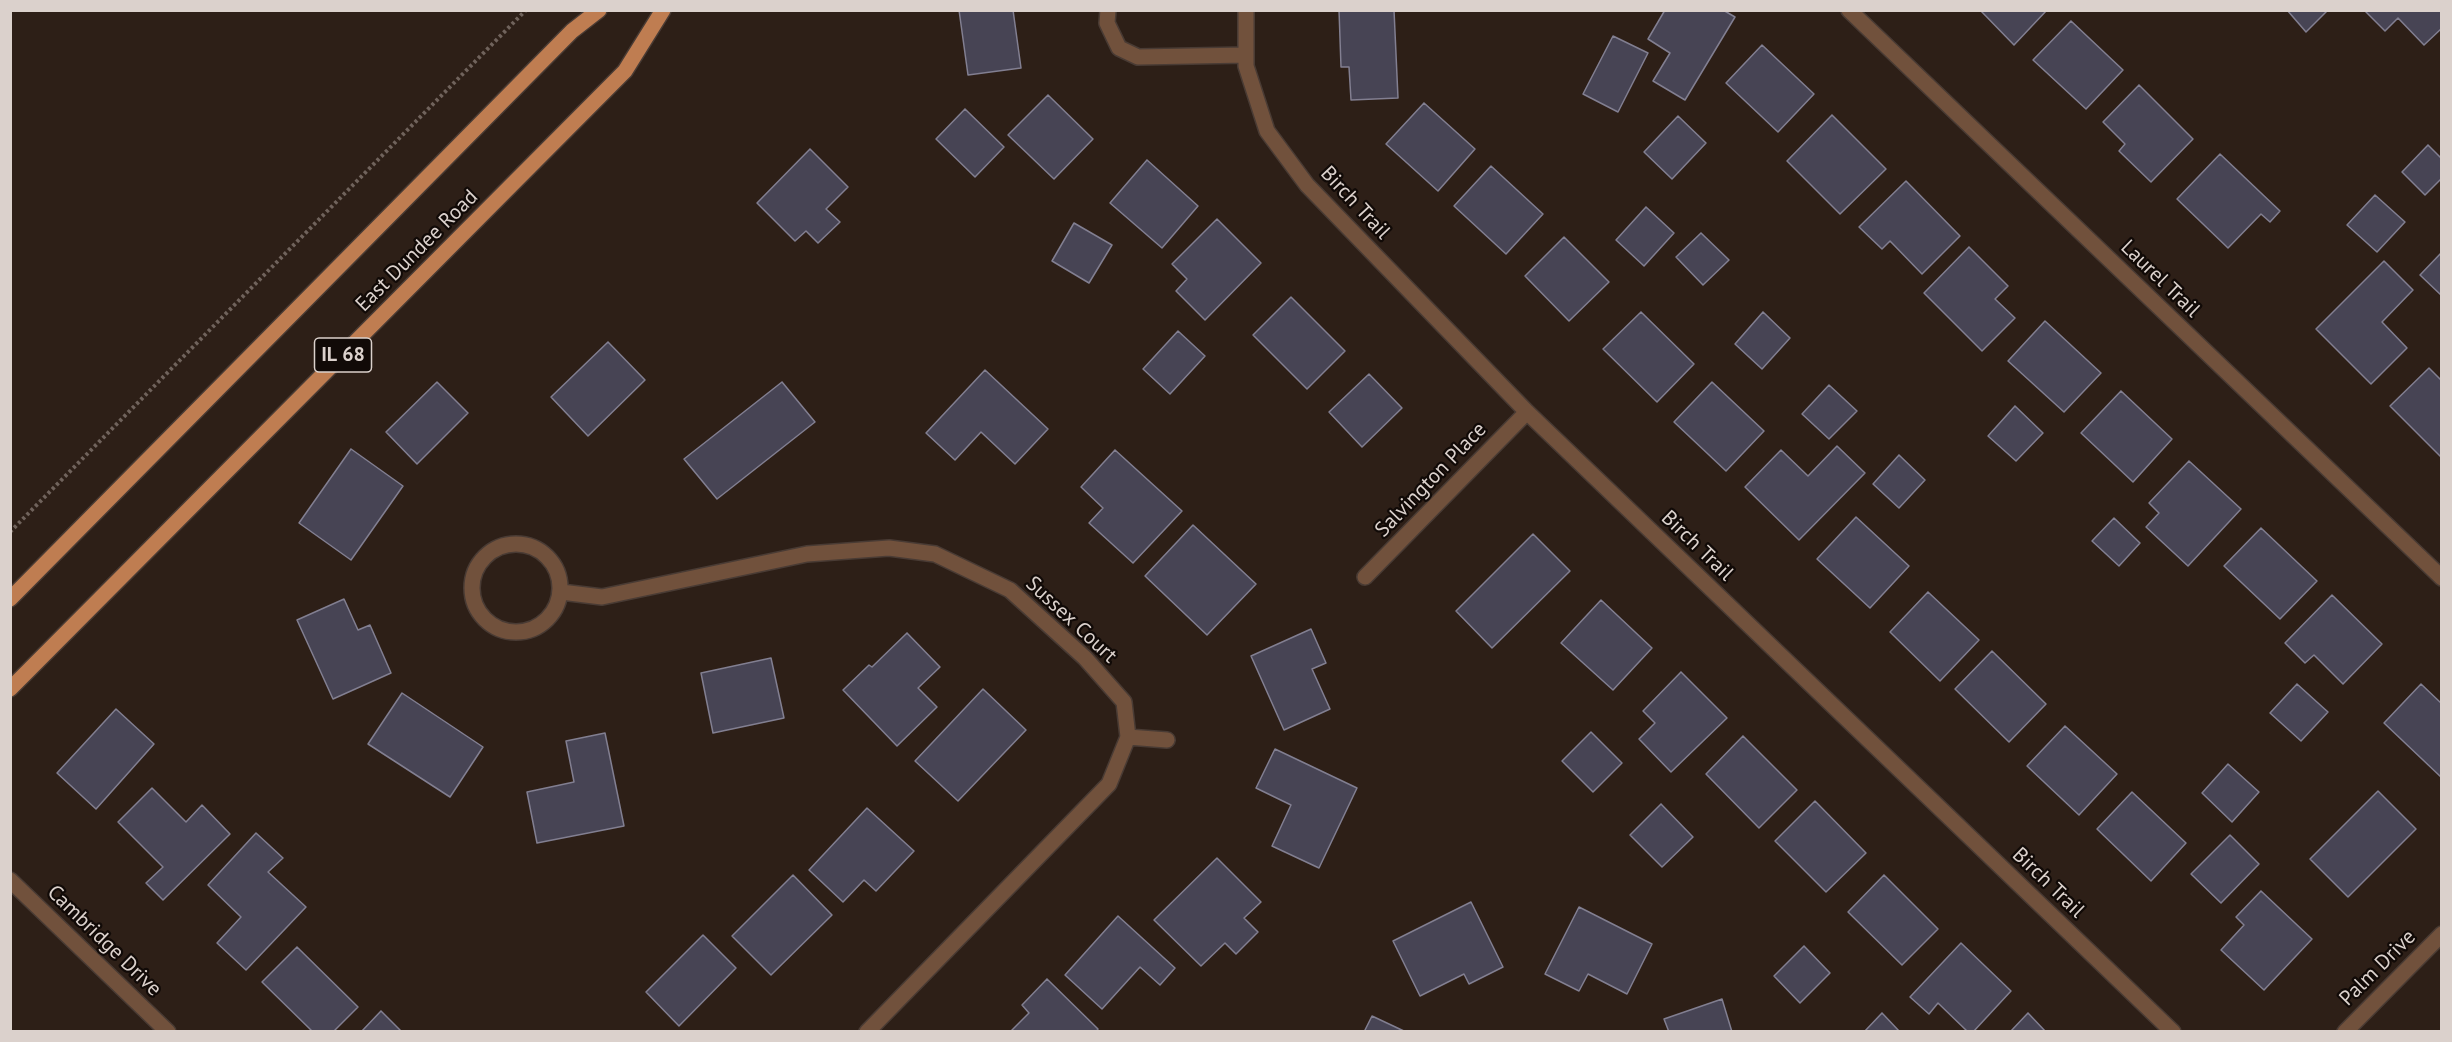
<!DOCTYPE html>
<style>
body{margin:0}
#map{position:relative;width:2452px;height:1042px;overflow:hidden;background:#2d1f17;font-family:"PT Sans",sans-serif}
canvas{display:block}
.frame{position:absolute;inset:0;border:12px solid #dbd1cc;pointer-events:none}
</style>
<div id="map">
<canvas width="2452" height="1042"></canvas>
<div class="frame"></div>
</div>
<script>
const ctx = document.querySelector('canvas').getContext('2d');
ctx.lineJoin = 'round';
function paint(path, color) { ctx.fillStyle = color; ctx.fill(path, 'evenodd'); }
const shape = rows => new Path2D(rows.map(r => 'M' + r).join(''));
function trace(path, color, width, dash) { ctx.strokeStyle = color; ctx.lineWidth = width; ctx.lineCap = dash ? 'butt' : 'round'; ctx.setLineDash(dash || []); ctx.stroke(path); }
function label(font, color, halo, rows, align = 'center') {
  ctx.font = font + ' "PT Sans",sans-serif'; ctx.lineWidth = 4.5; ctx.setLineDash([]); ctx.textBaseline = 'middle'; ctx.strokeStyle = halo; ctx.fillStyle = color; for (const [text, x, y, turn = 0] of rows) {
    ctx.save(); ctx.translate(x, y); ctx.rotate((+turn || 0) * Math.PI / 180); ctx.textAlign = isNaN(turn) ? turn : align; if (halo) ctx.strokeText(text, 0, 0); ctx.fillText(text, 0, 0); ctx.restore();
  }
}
const building = shape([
 [959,10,1013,10,1021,68,968,75,959,10],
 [1339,10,1394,10,1398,98,1351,100,1349,67,1341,67,1339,10],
 [1665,10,1723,10,1735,17,1685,100,1653,81,1670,53,1648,39,1665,10],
 [1980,10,2047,10,2014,45,1980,10],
 [2287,10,2328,10,2306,32,2287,10],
 [2364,10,2442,10,2442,28,2424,45,2398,18,2385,31,2364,10],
 [2071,21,2123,70,2086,109,2033,60,2071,21],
 [1613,36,1648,53,1618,112,1583,94,1613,36],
 [1762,45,1814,94,1778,132,1726,83,1762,45],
 [2139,85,2193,139,2151,182,2119,151,2125,144,2103,122,2139,85],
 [1048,95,1093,139,1054,179,1008,135,1048,95],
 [1424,103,1475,149,1438,191,1386,144,1424,103],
 [965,109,1004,147,975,177,936,139,965,109],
 [1832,115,1886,169,1840,214,1787,161,1832,115],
 [1678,116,1706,143,1672,179,1644,152,1678,116],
 [2428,145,2442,159,2442,178,2425,195,2402,172,2428,145],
 [810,149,848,187,826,209,840,222,818,243,806,231,795,241,757,203,810,149],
 [2220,154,2280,211,2270,222,2261,214,2228,248,2177,199,2220,154],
 [1147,160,1198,206,1162,248,1110,203,1147,160],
 [1491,166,1543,214,1506,254,1454,206,1491,166],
 [1906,181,1960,236,1922,274,1890,241,1882,249,1859,227,1906,181],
 [2375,195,2405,222,2377,252,2347,225,2375,195],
 [1646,207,1674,233,1644,266,1616,240,1646,207],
 [1217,219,1261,263,1205,320,1176,291,1187,279,1172,264,1217,219],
 [1074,223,1112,245,1089,283,1052,261,1074,223],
 [1701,233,1729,260,1703,285,1676,257,1701,233],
 [1564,237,1609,282,1569,321,1525,276,1564,237],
 [1969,247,2008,286,1995,299,2015,318,1982,351,1924,293,1969,247],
 [2442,252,2442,296,2420,275,2442,252],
 [2384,261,2413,290,2382,322,2407,348,2371,384,2316,329,2384,261],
 [1291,297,1345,351,1307,389,1253,335,1291,297],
 [1641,312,1694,364,1657,402,1603,349,1641,312],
 [1763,312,1790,338,1762,369,1735,344,1763,312],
 [2045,321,2101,373,2064,412,2008,361,2045,321],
 [1178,331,1205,356,1170,394,1143,369,1178,331],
 [608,342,645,380,588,436,551,397,608,342],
 [2429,368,2442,381,2441,457,2390,406,2429,368],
 [985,370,1048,429,1015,464,981,432,955,460,926,433,985,370],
 [1369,374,1402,408,1362,447,1329,412,1369,374],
 [437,382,468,413,417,464,386,432,437,382],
 [782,382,815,422,717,499,684,459,782,382],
 [1712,382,1764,431,1726,471,1674,422,1712,382],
 [1829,385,1857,411,1829,439,1802,414,1829,385],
 [2121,391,2172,439,2133,482,2081,433,2121,391],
 [2015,406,2043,433,2016,461,1988,436,2015,406],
 [1837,446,1865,473,1799,540,1745,487,1781,450,1808,476,1837,446],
 [351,449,403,486,351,560,299,523,351,449],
 [1115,450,1182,511,1133,563,1089,523,1103,508,1081,487,1115,450],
 [1899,455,1925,480,1899,508,1873,484,1899,455],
 [2189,461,2241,509,2188,566,2146,527,2159,513,2149,503,2189,461],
 [1856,517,1909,566,1870,608,1817,559,1856,517],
 [2114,518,2140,543,2119,566,2092,541,2114,518],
 [1193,525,1256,584,1207,635,1145,576,1193,525],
 [2261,528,2317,581,2280,619,2224,566,2261,528],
 [1533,534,1570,571,1492,648,1456,611,1533,534],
 [1928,592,1979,640,1940,681,1890,632,1928,592],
 [2332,595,2382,644,2343,684,2314,655,2305,663,2285,643,2332,595],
 [344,599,358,630,370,625,391,673,333,699,297,620,344,599],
 [1601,600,1652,648,1613,690,1561,643,1601,600],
 [1311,629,1326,663,1312,669,1330,709,1284,730,1251,656,1311,629],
 [907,633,940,667,918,688,937,707,897,746,843,690,869,665,872,667,907,633],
 [1992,651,2046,704,2009,742,1955,689,1992,651],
 [771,658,784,718,713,733,701,673,771,658],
 [1681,672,1727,718,1671,772,1639,739,1655,723,1643,711,1681,672],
 [2297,684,2328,712,2301,741,2270,713,2297,684],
 [2421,684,2442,704,2442,778,2384,723,2421,684],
 [983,689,1026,730,958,801,915,761,983,689],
 [402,693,483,747,450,797,368,744,402,693],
 [116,709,154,744,96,809,57,773,116,709],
 [2065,726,2117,774,2079,815,2027,766,2065,726],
 [1591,732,1622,763,1593,792,1562,761,1591,732],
 [605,733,624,826,537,843,527,792,574,782,566,741,605,733],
 [1743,736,1797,790,1759,828,1706,774,1743,736],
 [1275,749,1357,788,1319,868,1272,846,1291,805,1256,788,1275,749],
 [2228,764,2259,792,2232,822,2202,793,2228,764],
 [152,788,186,822,202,805,230,834,163,900,146,883,163,867,118,822,152,788],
 [2378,791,2416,829,2348,897,2310,859,2378,791],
 [2132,792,2186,843,2151,881,2097,829,2132,792],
 [1815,801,1866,853,1826,892,1775,841,1815,801],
 [1661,804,1693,837,1662,867,1630,835,1661,804],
 [867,808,914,851,876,891,864,880,843,902,809,870,867,808],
 [256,833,283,858,268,872,306,907,246,970,217,943,241,917,208,885,256,833],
 [2230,835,2259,864,2221,903,2191,874,2230,835],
 [1217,858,1261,902,1244,918,1258,932,1236,954,1225,943,1201,966,1154,920,1217,858],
 [793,875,832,915,771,975,732,936,793,875],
 [1884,875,1938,929,1902,965,1848,912,1884,875],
 [2261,891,2312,939,2264,990,2221,950,2244,925,2236,917,2261,891],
 [1471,902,1503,967,1469,984,1464,974,1420,996,1393,941,1471,902],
 [1579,907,1652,944,1627,994,1588,974,1579,991,1545,974,1579,907],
 [1118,916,1175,968,1160,985,1140,967,1102,1009,1065,975,1118,916],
 [703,935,736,968,679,1026,646,992,703,935],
 [1961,943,2011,991,1973,1032,1968,1032,1938,1003,1929,1014,1910,997,1961,943],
 [1804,946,1830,973,1800,1003,1774,976,1804,946],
 [297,947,358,1007,333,1032,313,1032,262,982,297,947],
 [1047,979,1098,1029,1096,1032,1010,1032,1029,1013,1022,1005,1047,979],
 [1722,999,1732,1032,1669,1032,1664,1019,1722,999],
 [381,1011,402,1032,361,1032,381,1011],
 [1882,1013,1900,1032,1864,1032,1882,1013],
 [2028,1013,2046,1032,2010,1032,2028,1013],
 [1372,1016,1406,1032,1364,1032,1372,1016]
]);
const path = shape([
 [10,532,526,10]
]);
const minor = shape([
 [1108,10,1107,23,1119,48,1138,57,1246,55],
 [1246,10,1246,66,1267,131,1307,185,1527,412,2173,1032],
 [1849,10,2442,578],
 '472 588a44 44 0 1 1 88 0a44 44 0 1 1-88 0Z',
 [1365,577,1527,412],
 [561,592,602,597,807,554,889,548,935,554,1010,590,1085,658,1124,702,1128,737,1109,784,867,1032],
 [1128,737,1167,740],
 [10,880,168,1032],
 [2345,1032,2442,934]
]);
const major = shape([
 [10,599,572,31,599,10],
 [10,689,625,71,663,10]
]);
const shields = [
 [343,355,57]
];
const shieldNames = [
 ["IL 68",343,355]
];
const streetNames = [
 ["Birch Trail",1355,203,47],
 ["East Dundee Road",417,251,-45],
 ["Laurel Trail",2160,279,44],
 ["Salvington Place",1431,480,-46],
 ["Birch Trail",1697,546,44],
 ["Sussex Court",1071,620,43],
 ["Birch Trail",2048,883,44],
 ["Cambridge Drive",104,941,44],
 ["Palm Drive",2378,968,-45]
];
paint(building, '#474454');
trace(building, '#827f91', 1.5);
trace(minor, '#493b34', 18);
trace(major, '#493b34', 18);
trace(path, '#70635c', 4, [3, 3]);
trace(minor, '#71513c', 15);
trace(major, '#bf7d51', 15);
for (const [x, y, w] of shields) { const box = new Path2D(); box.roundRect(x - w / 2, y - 17, w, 34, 4.5); ctx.fillStyle = '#110a07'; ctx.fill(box); trace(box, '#dbd1cc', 1.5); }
label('bold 20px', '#dbd1cc', null, shieldNames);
label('21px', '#dbd1cc', '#110a07', streetNames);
</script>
